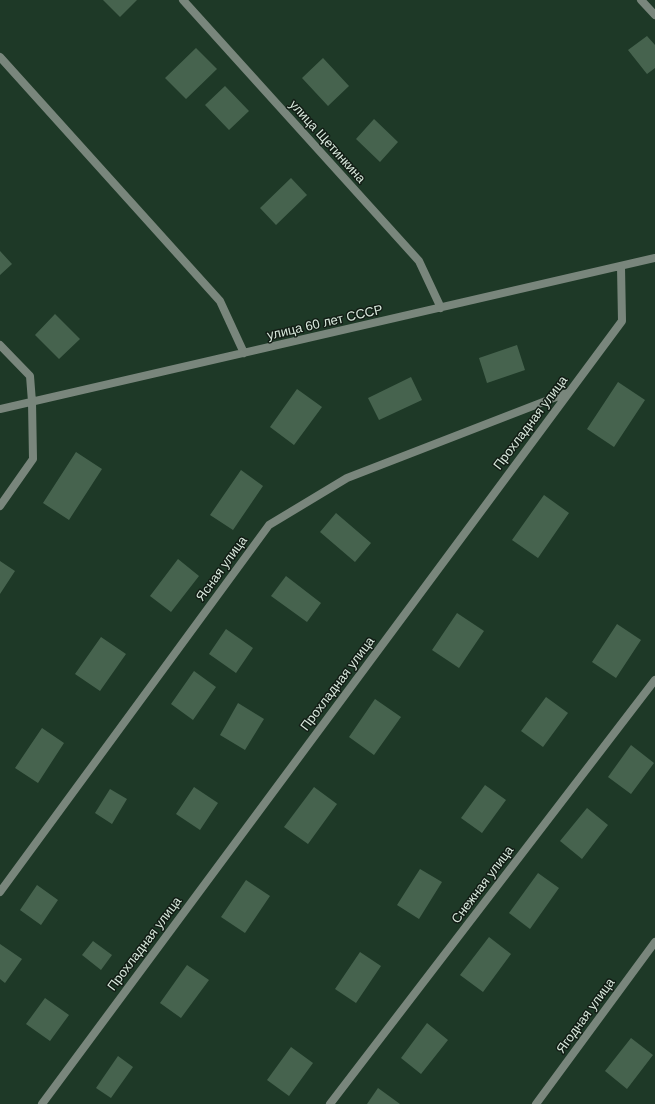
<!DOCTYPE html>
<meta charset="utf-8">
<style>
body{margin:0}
canvas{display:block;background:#1e3927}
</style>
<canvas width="655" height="1104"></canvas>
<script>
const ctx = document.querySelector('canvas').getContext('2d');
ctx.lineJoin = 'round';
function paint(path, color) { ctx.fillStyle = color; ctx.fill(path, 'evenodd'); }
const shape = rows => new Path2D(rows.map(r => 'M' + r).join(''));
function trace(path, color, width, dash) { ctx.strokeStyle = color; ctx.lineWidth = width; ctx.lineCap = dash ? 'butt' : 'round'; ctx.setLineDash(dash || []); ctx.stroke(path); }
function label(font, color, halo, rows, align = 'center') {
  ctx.font = font + ' Helvetica,sans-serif'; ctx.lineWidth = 3; ctx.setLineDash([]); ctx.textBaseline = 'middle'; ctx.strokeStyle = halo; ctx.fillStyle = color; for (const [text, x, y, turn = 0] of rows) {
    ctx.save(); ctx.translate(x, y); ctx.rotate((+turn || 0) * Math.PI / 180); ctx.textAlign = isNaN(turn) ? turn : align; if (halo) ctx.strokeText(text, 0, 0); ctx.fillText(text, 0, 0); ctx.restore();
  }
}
const building = shape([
 [103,0,137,0,120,17],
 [647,36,655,45,655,68,647,74,628,50],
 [196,48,217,69,186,99,165,78],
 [323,58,349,86,328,106,302,78],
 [225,86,249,111,229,130,205,105],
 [374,119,398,142,380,162,356,139],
 [291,178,307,195,276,225,260,208],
 [0,251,12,264,0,275],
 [55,314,80,339,59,359,35,335],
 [517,345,525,370,487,383,479,358],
 [411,377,422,400,379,420,368,398],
 [618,382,645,400,614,447,587,429],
 [297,389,322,407,294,445,270,427],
 [76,452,102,469,69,520,43,503],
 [241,470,263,486,233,530,210,515],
 [544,495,569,513,538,558,512,540],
 [336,513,371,543,355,562,320,532],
 [178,559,199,576,171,612,150,596],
 [0,561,15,571,0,594],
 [286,576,321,603,307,622,271,596],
 [457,613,484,631,459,668,432,650],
 [617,624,641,640,616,678,592,662],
 [226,629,253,648,236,673,209,654],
 [101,637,126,654,100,691,75,674],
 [194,671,216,687,193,720,171,704],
 [546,697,568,713,543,747,521,731],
 [375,699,401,717,374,755,349,737],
 [238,703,264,719,245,750,220,735],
 [42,728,64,743,38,783,15,768],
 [631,745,654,763,631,794,608,777],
 [485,785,506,800,482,833,461,818],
 [194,787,218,803,200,830,176,814],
 [314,787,337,804,308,844,284,827],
 [110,789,127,799,112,824,95,813],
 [587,808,608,825,582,859,560,841],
 [420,869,442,882,419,919,397,905],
 [538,873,559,888,530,929,509,913],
 [246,880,270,896,245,933,221,917],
 [37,885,58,900,41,925,20,910],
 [489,937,511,954,483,992,460,975],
 [93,941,112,955,101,970,82,955],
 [0,944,22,959,5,983,0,979],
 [360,952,381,966,356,1003,335,989],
 [187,965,209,980,181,1018,160,1003],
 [45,998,69,1015,50,1041,26,1024],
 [427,1023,448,1040,421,1074,401,1058],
 [631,1038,653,1055,627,1089,605,1071],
 [291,1047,313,1063,289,1096,267,1080],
 [118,1056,133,1067,111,1098,96,1088],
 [378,1088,400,1104,367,1104]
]);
const minor = shape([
 [183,0,419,261,441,308],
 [641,0,655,15],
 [0,57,220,301,244,353],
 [0,345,30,376,32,402,33,459,0,506],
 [0,409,655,258],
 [0,892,269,525,347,478,569,392],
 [42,1104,622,321,621,267],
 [330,1104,655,680],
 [536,1104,655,942]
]);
const streetNames = [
 ["улица Щетинкина",327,142,48],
 ["улица 60 лет СССР",325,323,-13],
 ["Прохладная улица",531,423,-53],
 ["Ясная улица",222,569,-54],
 ["Прохладная улица",338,684,-53],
 ["Снежная улица",483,885,-53],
 ["Прохладная улица",145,944,-53],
 ["Ягодная улица",586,1016,-54]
];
paint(building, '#46634e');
trace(minor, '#79867c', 8);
label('13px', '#d8e8dc', '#121d15', streetNames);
</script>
